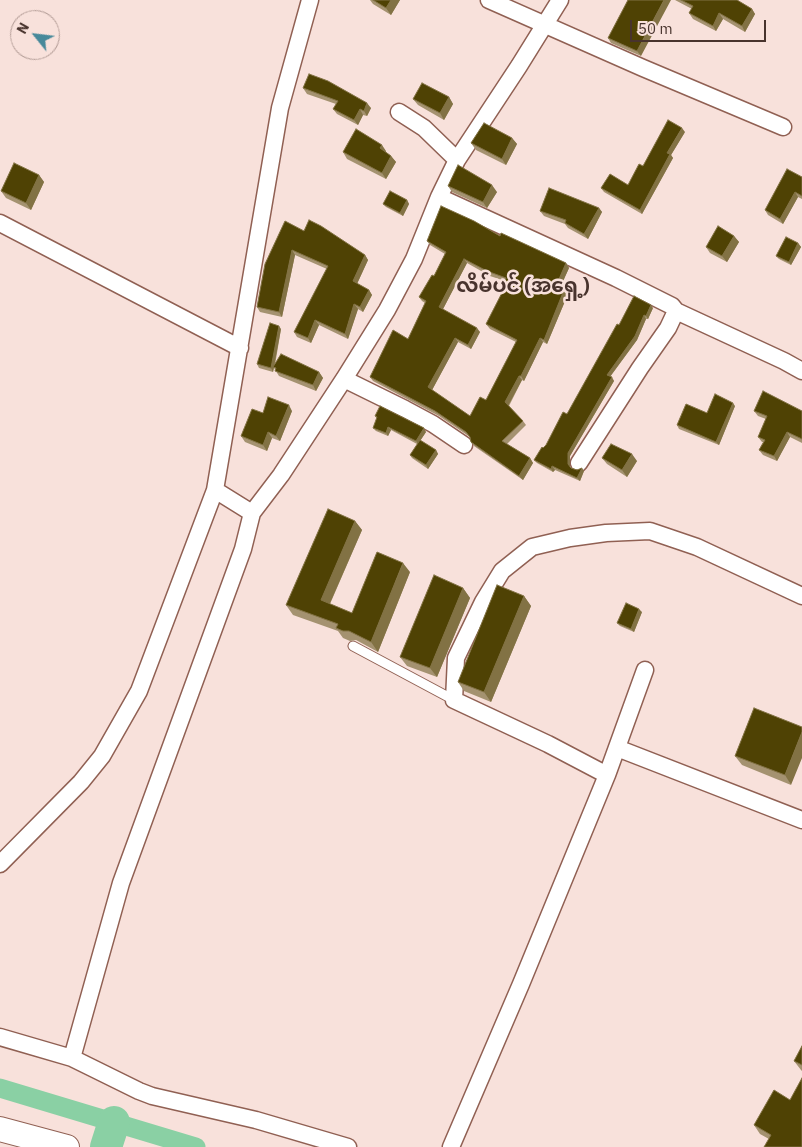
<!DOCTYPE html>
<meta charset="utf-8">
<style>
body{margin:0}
#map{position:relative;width:802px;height:1147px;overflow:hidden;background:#f8e1db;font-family:"IBM Plex Sans",sans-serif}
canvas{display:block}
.north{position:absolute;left:10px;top:10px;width:50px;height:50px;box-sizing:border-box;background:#f8e1db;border:1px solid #b29b95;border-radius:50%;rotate:299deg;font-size:14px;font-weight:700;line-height:20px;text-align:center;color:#48332d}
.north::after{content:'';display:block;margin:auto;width:18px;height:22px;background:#47899a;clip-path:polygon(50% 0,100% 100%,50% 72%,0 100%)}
.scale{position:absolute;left:630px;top:20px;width:136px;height:22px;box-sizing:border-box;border:2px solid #48332d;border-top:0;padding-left:6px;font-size:15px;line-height:18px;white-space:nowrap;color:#48332d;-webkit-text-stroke:4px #f8e1db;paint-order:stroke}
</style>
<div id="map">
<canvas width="802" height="1147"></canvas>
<div class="north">N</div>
<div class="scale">50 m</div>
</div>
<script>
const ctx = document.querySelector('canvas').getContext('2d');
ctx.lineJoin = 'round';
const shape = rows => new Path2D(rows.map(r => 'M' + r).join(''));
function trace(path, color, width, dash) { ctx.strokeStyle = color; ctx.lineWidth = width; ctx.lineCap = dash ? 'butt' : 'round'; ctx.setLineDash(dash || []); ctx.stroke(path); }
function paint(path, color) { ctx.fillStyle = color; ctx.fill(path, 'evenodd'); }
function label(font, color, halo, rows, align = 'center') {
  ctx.font = font + ' "IBM Plex Sans","Noto Sans Myanmar",sans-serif'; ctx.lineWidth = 5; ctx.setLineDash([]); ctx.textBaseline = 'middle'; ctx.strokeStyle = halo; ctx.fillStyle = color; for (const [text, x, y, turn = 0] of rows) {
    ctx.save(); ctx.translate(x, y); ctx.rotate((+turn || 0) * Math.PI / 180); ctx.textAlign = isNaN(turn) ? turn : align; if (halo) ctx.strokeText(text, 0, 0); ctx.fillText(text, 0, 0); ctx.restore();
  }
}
const canal = shape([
 [0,1088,196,1147]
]);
const river = shape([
 [106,1147,114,1122]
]);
const lane = shape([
 [353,646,454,700]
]);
const street = shape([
 [489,0,643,68,783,127],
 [399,112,424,128,457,160],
 [439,197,616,278,672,306,676,311,668,328,640,368,579,463],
 [0,223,240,348],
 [676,311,784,361,802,371],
 [344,379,405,409,433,424,464,445],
 [252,513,281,475,344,379,387,310,414,259,439,197,457,160,519,66,560,0],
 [617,748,802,820],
 [607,775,548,744,454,700,456,658,483,602,502,571,532,547,570,538,606,533,650,531,697,547,802,596],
 [0,864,81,782,102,756,139,691,215,490],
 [0,1037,72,1058,139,1091,152,1096,256,1120,348,1147],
 [72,1058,121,883,243,549,252,513,215,490,280,108,310,0],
 [451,1147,521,984,607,775,645,670]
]);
const secondary = shape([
 [0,1129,67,1147]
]);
const wall = shape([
 [370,0,400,0,391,15,373,4],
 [628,0,641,56,611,43,608,38],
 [675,0,737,0,752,9,755,14,745,32,723,19,716,31,693,19,689,13,692,9],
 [303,88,371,108,367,116,363,115,358,125,337,114,333,109,336,104,307,94],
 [449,97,453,104,444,120,418,105,413,99],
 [685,132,671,155,673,158,642,214,604,192,601,188,628,185,643,166],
 [512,138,517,144,506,165,476,150,471,143],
 [386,151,386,152,391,156,396,162,386,179,347,159,343,152],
 [39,175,44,182,31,210,6,198,1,191],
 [802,177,802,199,798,197,783,224,768,215,765,210],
 [448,186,497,192,487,208,452,192],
 [407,200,409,204,403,216,386,207,383,204],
 [599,208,602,212,588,239,568,228,565,224,544,216,540,211],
 [304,231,365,255,368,260,357,284,369,290,372,295,363,312,358,309,348,339,319,325,311,343,297,337,294,332,327,269,295,255,282,317,260,312,257,307],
 [500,236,566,263,569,268,560,288,568,294,547,344,543,342,524,381,522,380,509,406,523,421,526,425,507,444,530,458,533,463,523,480,474,446,471,442,470,437,439,416,373,381,370,377,408,339,425,303,422,301,419,297,434,276,445,254,430,245,427,241],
 [467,263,490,276,505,281,504,282,506,285,486,324,490,329,516,342,486,400,470,416,432,390,458,342,471,349,480,332,443,309],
 [734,236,739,242,727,262,710,253,706,247],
 [798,243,801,247,791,265,779,259,776,256],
 [653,308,648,319,646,319,637,340,610,377,614,381,570,456,570,467,571,468,584,471,580,481,555,470,553,472,537,463,534,460,546,445,567,414,619,325],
 [281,329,275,365,319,372,323,378,316,391,279,376,274,368,273,372,259,368,257,364],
 [735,406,719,445,679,429,677,425,707,413],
 [292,411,280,441,272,438,267,451,245,442,241,436,263,413],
 [754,411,802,411,802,443,790,437,777,461,763,455,759,450,763,442,762,442,758,437,766,419,758,416],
 [375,416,426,432,420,441,436,450,438,454,428,469,412,458,410,455,417,444,391,430,388,436,376,431,373,428,377,419],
 [602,458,637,461,627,477,607,464],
 [355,521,362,530,330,604,352,613,410,572,378,652,356,640,350,641,343,638,338,631,293,615,286,605],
 [463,588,470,598,437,677,407,666,400,657],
 [524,596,531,606,491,702,464,691,458,682],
 [642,612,634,632,620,626,617,623],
 [754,708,791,785,742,765,735,756],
 [802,1046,802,1071,801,1070,794,1061],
 [790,1100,769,1139,760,1134,754,1125]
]);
const shadedWall = shape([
 [391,0,400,0,391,15,386,8],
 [664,0,671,0,641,56,637,51],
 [752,9,755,14,745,32,742,26],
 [719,13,723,19,716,31,713,26],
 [449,97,453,104,444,120,440,113],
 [367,103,371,108,367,116,364,111],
 [360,109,363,115,358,125,354,120],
 [682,128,685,132,671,155,673,158,642,214,640,210,667,153],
 [512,138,517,144,506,165,502,159],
 [382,145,386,151,384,155,380,148],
 [391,156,396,162,386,179,382,173],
 [39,175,44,182,31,210,26,203],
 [492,185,497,192,487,208,483,202],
 [795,192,798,197,783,224,780,219],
 [407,200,409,204,403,216,400,213],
 [599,208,602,212,588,239,584,234],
 [734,236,739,242,727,262,722,256],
 [798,243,801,247,791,265,789,262],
 [292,250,295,255,282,317,279,312],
 [365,255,368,260,356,286,353,281],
 [464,259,467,263,442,311,439,307],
 [566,263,569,268,559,290,556,286],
 [369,290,372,295,363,312,360,307],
 [564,290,568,294,547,344,544,340],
 [354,304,358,309,348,339,345,334],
 [651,305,653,308,648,319,646,316],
 [644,315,646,319,637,340,609,378,607,375],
 [315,320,319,325,311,343,308,338],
 [279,326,281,329,273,372,271,368],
 [477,328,480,332,471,349,468,345],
 [455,338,458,342,431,392,428,387],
 [540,338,543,342,524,381,521,376],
 [319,372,323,378,316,391,313,385],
 [519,376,522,380,508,406,505,402],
 [612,377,614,381,570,456,570,467,568,464,568,453],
 [733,403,735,406,719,445,716,442],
 [289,405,292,411,280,441,276,436],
 [388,427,391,430,388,436,386,433],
 [424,428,426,432,418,444,416,441],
 [268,432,272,438,267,451,263,445],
 [787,432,790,437,777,461,774,456],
 [436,450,438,454,428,469,426,465],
 [632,454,637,461,627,477,622,470],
 [530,458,533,463,523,480,519,476],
 [552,466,555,470,553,472,551,469],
 [582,468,584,471,580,481,577,478],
 [355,521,362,530,327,610,321,600],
 [403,563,410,572,378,652,371,642],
 [463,588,470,598,437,677,430,668],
 [524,596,531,606,491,702,484,692],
 [639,609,642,612,634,632,631,629],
 [802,732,802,758,791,785,785,775]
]);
const building = shape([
 [373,0,391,0,386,8,373,0],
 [628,0,664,0,637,51,608,38,628,0],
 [681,0,737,0,752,9,742,26,719,13,713,26,689,13,693,6,681,0],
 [309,74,328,81,367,103,364,111,360,109,354,120,333,109,338,101,303,88,309,74],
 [422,83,449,97,440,113,413,99,422,83],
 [668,120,682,128,667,153,670,154,640,210,601,188,610,174,628,185,639,164,643,166,668,120],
 [484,123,512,138,502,159,471,143,484,123],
 [356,129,382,145,380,148,391,156,382,173,343,152,356,129],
 [14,163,39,175,26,203,1,191,14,163],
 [458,165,492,185,483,202,448,186,458,165],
 [787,169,802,177,802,196,795,192,780,219,765,210,787,169],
 [549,188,599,208,584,234,565,223,566,220,540,211,549,188],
 [390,191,407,200,400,213,383,204,390,191],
 [441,206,474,221,500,236,501,233,566,263,556,286,564,290,544,340,540,338,521,376,519,376,505,402,523,421,502,441,530,458,519,476,471,442,470,437,466,432,435,411,370,377,393,330,408,339,426,301,419,297,432,275,434,276,446,252,427,241,441,206],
 [464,259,487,271,506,278,504,282,507,283,486,324,517,340,486,400,480,397,470,416,428,387,455,338,468,345,477,328,439,307,464,259],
 [309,220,321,226,365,255,353,281,369,290,360,307,354,304,345,334,315,320,308,338,294,332,328,266,292,250,279,312,257,307,265,264,285,221,304,231,309,220],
 [718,226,734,236,722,256,706,247,718,226],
 [786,237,798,243,789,262,776,256,786,237],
 [634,296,651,305,646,316,644,315,635,336,607,375,612,377,568,453,568,464,571,468,577,470,582,468,577,478,552,466,551,469,534,460,542,447,543,448,546,445,563,412,567,414,617,324,619,325,634,296],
 [270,323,279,326,271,368,257,364,270,323],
 [281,354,319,372,313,385,275,371,276,368,273,367,281,354],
 [763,391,802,411,802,439,787,432,774,456,759,450,765,440,758,437,767,416,754,411,763,391],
 [715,394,733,403,716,442,677,425,686,404,707,413,715,394],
 [268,397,289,405,276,436,268,432,263,445,241,436,252,409,263,413,268,397],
 [380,406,424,428,416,441,388,427,386,433,373,428,377,417,375,416,380,406],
 [420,440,436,450,426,465,410,455,420,440],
 [611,444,632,454,622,470,602,458,611,444],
 [328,509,355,521,321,600,352,613,377,552,403,563,371,642,349,631,343,631,336,628,338,624,286,605,328,509],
 [434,575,463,588,430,668,400,657,434,575],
 [497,585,524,596,484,692,458,682,497,585],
 [626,603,639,609,631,629,617,623,626,603],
 [754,708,802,727,802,732,785,775,735,756,754,708],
 [802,1046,802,1065,794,1061,802,1046],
 [802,1078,802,1147,764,1147,771,1135,754,1125,774,1090,790,1100,802,1078]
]);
const quarterNames = [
 ["လိမ်ပင် (အရှေ့)",523,286]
];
trace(canal, '#8ad0a4', 19);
trace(river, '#8ad0a4', 32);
trace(lane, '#906053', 11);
trace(street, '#906053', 19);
trace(secondary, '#906053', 26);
trace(lane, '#fff', 9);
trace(street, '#fff', 16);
trace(secondary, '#fff', 24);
paint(wall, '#a49270');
paint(shadedWall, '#827244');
paint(building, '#4f4204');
trace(building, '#827244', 1);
label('bold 20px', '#48332d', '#f8e1db', quarterNames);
</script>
